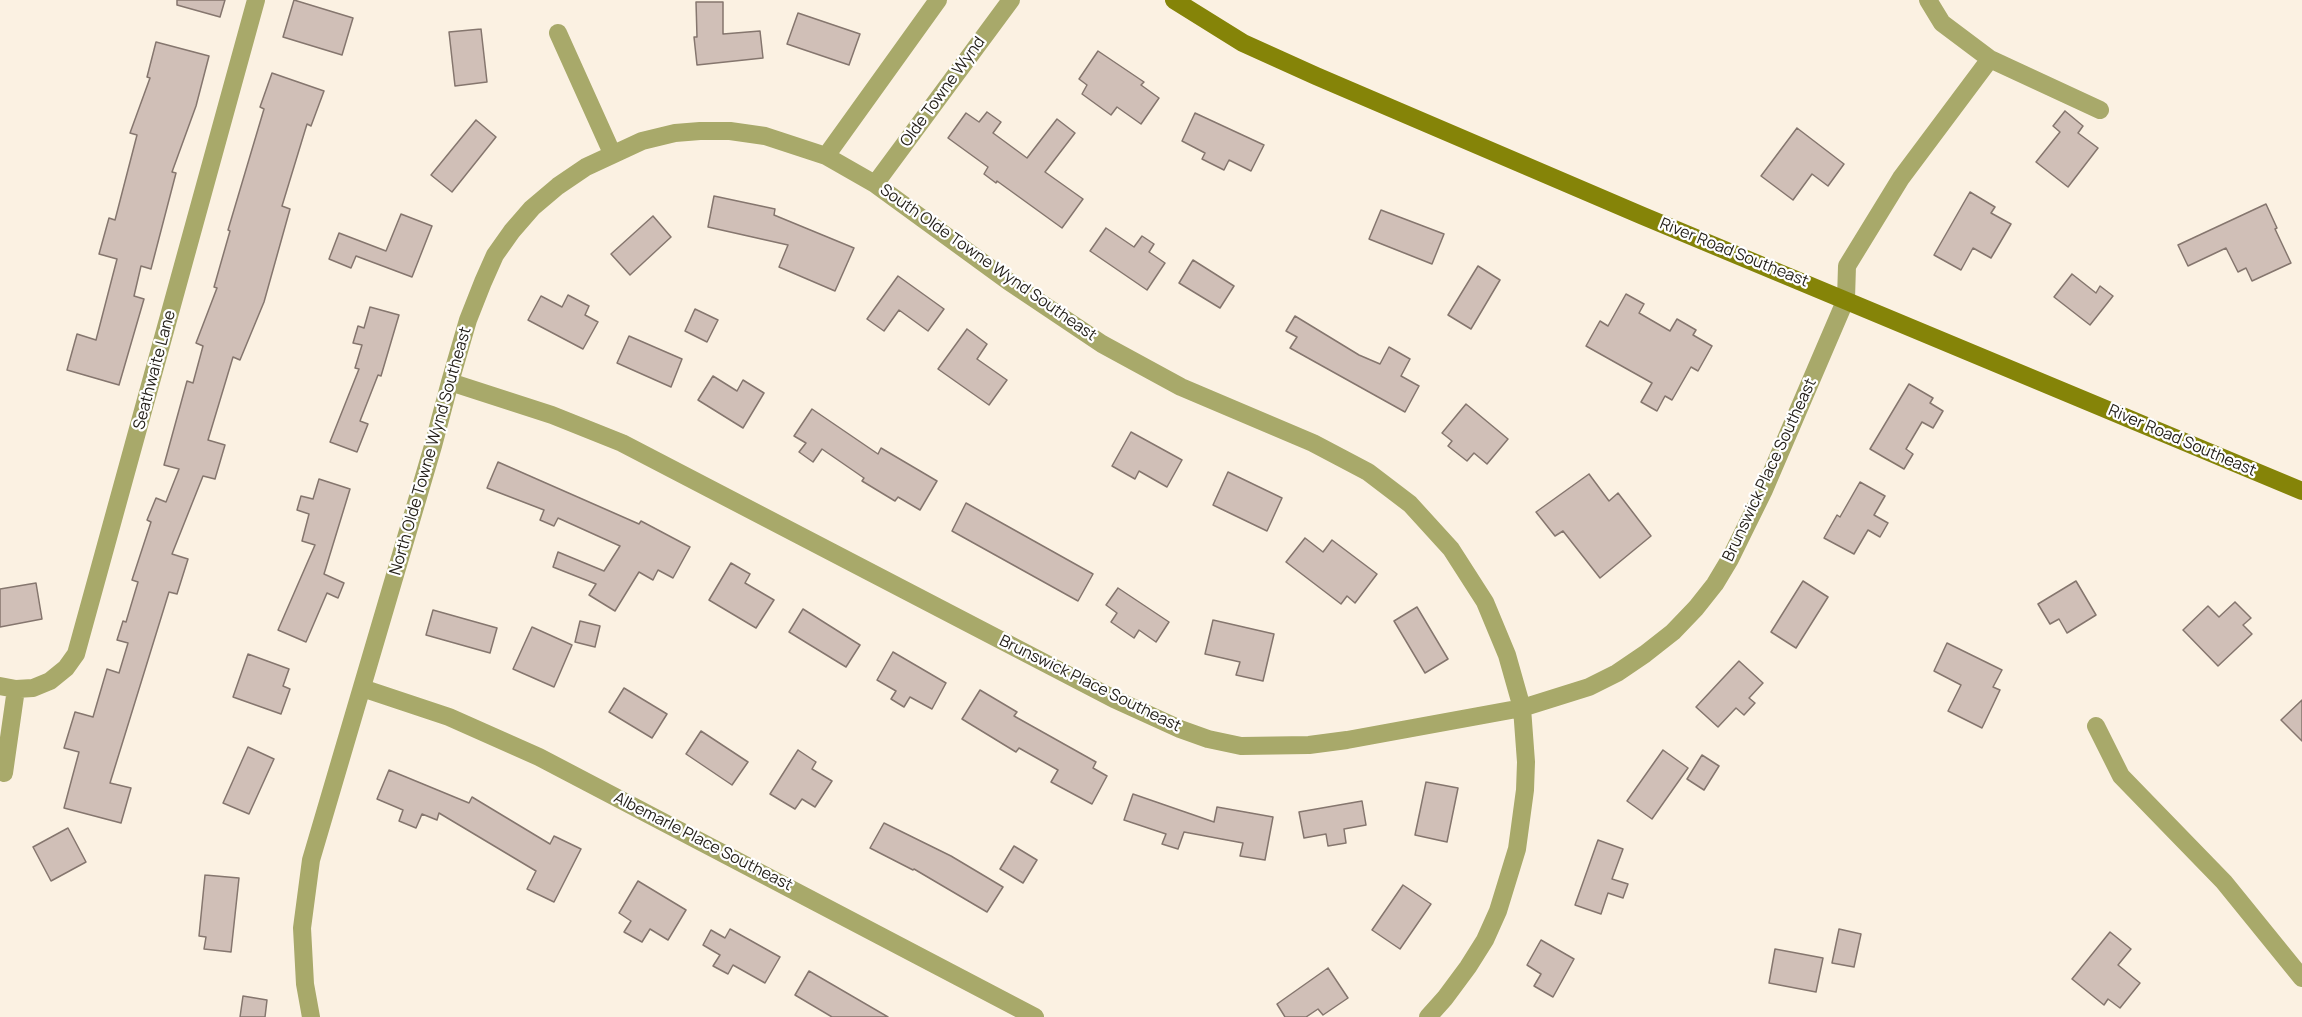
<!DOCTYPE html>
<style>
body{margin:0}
canvas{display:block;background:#fbf1e2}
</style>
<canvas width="2302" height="1017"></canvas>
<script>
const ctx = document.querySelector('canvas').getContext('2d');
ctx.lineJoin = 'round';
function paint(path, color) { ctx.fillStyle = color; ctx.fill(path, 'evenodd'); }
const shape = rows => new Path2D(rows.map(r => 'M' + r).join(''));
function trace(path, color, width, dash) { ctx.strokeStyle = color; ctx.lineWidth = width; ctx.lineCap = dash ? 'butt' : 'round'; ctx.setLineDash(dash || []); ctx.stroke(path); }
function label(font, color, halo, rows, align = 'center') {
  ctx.font = font + ' Manrope,sans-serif'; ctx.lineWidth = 4.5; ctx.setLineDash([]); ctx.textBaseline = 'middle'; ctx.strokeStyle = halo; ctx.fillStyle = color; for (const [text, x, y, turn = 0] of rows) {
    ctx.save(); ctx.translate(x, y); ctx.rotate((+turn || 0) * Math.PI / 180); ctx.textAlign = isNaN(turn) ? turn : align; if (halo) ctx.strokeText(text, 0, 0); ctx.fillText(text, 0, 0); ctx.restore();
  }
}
const building = shape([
 [177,0,225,0,220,17,177,5,177,0],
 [294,0,353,18,342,55,283,37,294,0],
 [696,2,723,2,723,34,760,31,763,58,697,65,694,37,697,37,696,2],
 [798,13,860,34,849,65,787,44,798,13],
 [481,29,487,82,455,86,449,32,481,29],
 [156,42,209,56,196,106,172,172,176,173,151,269,141,266,134,296,144,299,119,385,67,370,77,334,96,340,117,259,99,254,109,218,115,220,137,135,130,133,150,78,147,77,156,42],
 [1098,51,1144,82,1141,85,1159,98,1141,124,1117,107,1111,115,1082,94,1087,85,1079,79,1098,51],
 [272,73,324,91,311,126,307,124,282,206,290,209,264,302,240,360,233,357,208,440,225,445,215,479,203,476,172,554,188,559,177,594,169,592,110,783,131,788,121,823,64,808,79,752,64,748,75,712,93,717,107,669,119,673,128,643,117,640,123,621,126,622,138,582,132,580,151,522,147,520,156,498,166,502,179,469,164,465,187,381,193,383,203,346,196,343,217,288,214,287,230,231,228,230,264,109,260,107,272,73],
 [2065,111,2083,126,2078,133,2098,148,2068,187,2036,162,2060,132,2053,126,2065,111],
 [987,112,1001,122,993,133,1027,158,1057,119,1075,133,1045,172,1083,199,1062,228,997,181,996,183,984,174,988,167,948,138,966,113,979,122,987,112],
 [1195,113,1264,145,1251,171,1229,160,1224,170,1202,159,1205,153,1182,141,1195,113],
 [476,120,496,137,452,192,431,175,476,120],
 [1797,128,1844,164,1828,186,1812,174,1793,200,1761,176,1797,128],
 [1970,192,1995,207,1991,213,2011,224,1991,258,1973,248,1961,270,1934,255,1970,192],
 [714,196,775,209,774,215,854,248,835,291,779,267,788,245,708,227,714,196],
 [2266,204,2277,228,2275,229,2291,263,2252,281,2246,268,2238,272,2226,248,2188,266,2178,245,2266,204],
 [1381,210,1444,234,1432,264,1369,239,1381,210],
 [401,214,432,226,412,277,356,256,351,268,329,259,339,233,386,251,401,214],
 [653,216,671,237,630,275,611,254,653,216],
 [1106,228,1134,247,1142,236,1154,244,1149,252,1165,263,1147,290,1090,251,1106,228],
 [1193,260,1234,286,1220,308,1179,283,1193,260],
 [1478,266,1500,280,1471,329,1448,315,1478,266],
 [2072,274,2096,293,2100,286,2113,296,2090,325,2054,297,2072,274],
 [898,276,944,309,928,331,899,310,884,331,867,319,898,276],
 [1626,294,1644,304,1639,313,1670,331,1677,319,1696,330,1693,335,1712,346,1698,371,1691,367,1672,400,1665,396,1657,411,1641,402,1652,383,1586,346,1600,321,1608,326,1626,294],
 [568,295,589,306,585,315,598,322,583,349,528,320,541,296,562,307,568,295],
 [370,307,399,315,381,376,378,375,360,421,368,424,357,452,330,442,359,369,355,368,362,345,353,343,358,326,364,328,370,307],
 [695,309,718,320,707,342,685,331,695,309],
 [1295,316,1359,355,1380,364,1389,347,1410,359,1401,376,1419,386,1405,412,1290,348,1297,337,1286,331,1295,316],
 [967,329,987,344,977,359,1007,380,989,405,938,369,967,329],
 [629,336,682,359,671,387,617,363,629,336],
 [713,376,737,391,743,380,764,393,743,428,698,400,713,376],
 [1909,384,1933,398,1930,403,1943,411,1933,428,1922,422,1906,449,1913,454,1904,469,1870,449,1909,384],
 [1466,404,1508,439,1487,464,1474,453,1467,461,1448,446,1452,441,1442,433,1466,404],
 [812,409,878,454,881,448,937,481,920,510,898,497,895,501,862,481,864,478,822,449,813,462,799,452,806,443,794,436,812,409],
 [1131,432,1182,460,1167,487,1139,471,1135,479,1112,466,1131,432],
 [498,462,639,524,641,521,690,547,673,578,658,570,653,580,639,572,615,611,589,595,596,584,553,567,558,552,604,571,620,546,558,518,554,526,540,520,544,510,487,488,498,462],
 [1228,472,1282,498,1267,531,1213,505,1228,472],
 [1589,474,1609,501,1618,493,1651,536,1600,578,1563,531,1555,536,1536,512,1589,474],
 [319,479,350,489,324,574,344,583,338,598,327,593,306,642,278,630,315,545,302,541,309,514,297,510,301,496,313,499,319,479],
 [1860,482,1885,496,1874,515,1888,523,1880,537,1868,530,1854,554,1824,538,1837,515,1840,517,1860,482],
 [966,503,1093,574,1078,601,952,531,966,503],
 [1305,538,1323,552,1332,540,1377,574,1355,603,1347,596,1341,604,1286,562,1305,538],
 [731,563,750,574,745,583,774,600,756,628,709,600,731,563],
 [1803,581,1828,597,1796,648,1771,632,1803,581],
 [2076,581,2096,615,2067,633,2059,619,2050,624,2038,604,2076,581],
 [36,583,42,619,0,627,0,589,36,583],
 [1118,588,1169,622,1156,642,1139,630,1134,638,1111,622,1117,613,1106,605,1118,588],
 [2235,602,2251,618,2243,625,2252,634,2218,666,2183,630,2208,606,2219,617,2235,602],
 [1417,607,1448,659,1425,673,1394,621,1417,607],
 [803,609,860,645,846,667,789,632,803,609],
 [433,610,497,628,490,653,426,635,433,610],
 [1213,620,1274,634,1263,681,1236,675,1240,662,1205,654,1213,620],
 [580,621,600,626,595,647,575,642,580,621],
 [532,627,572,645,554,687,513,669,532,627],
 [1947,643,2002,670,1993,687,2000,690,1982,728,1948,711,1961,685,1934,671,1947,643],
 [893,652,946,683,932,709,910,697,904,707,891,699,896,691,877,680,893,652],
 [248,654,289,669,283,686,290,689,281,714,233,697,248,654],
 [1739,661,1763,683,1749,698,1755,703,1744,715,1736,708,1718,727,1696,707,1739,661],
 [624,688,667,714,652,738,609,712,624,688],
 [980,690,1017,712,1014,716,1096,762,1093,768,1107,776,1092,804,1051,782,1058,770,1019,748,1016,752,962,719,980,690],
 [2302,700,2302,741,2281,720,2302,700],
 [701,731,748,762,732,785,686,754,701,731],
 [248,747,274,759,249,814,223,803,248,747],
 [798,750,816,762,812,769,832,781,815,807,802,799,795,809,770,794,798,750],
 [1663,750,1688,768,1652,819,1627,801,1663,750],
 [1702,755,1719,766,1704,790,1687,779,1702,755],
 [389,770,469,803,472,797,550,844,554,836,581,849,554,902,527,889,536,871,439,813,437,820,422,814,416,828,399,821,403,810,377,799,389,770],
 [1426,782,1458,788,1447,842,1415,835,1426,782],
 [1133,794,1214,822,1217,807,1273,817,1265,860,1240,856,1243,843,1184,832,1178,849,1162,844,1166,834,1124,820,1133,794],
 [1362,801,1366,825,1344,829,1346,843,1328,846,1326,834,1304,838,1299,812,1362,801],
 [884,823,951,856,1003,887,987,912,914,869,913,870,870,848,884,823],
 [68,828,86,862,51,881,33,847,68,828],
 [1598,840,1623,849,1612,879,1628,884,1623,898,1608,893,1601,914,1575,905,1598,840],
 [1014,846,1037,860,1023,883,1000,869,1014,846],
 [205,875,239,878,231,952,204,949,206,937,199,936,205,875],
 [638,881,686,910,668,940,650,929,642,942,624,932,631,921,619,913,638,881],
 [1403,885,1431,904,1400,949,1372,930,1403,885],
 [730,929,780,957,765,983,733,965,728,974,713,966,720,955,703,945,711,930,725,938,730,929],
 [1839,929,1861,934,1854,967,1832,963,1839,929],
 [2110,932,2131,949,2118,965,2140,983,2120,1008,2108,999,2104,1005,2072,979,2110,932],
 [1541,940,1574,959,1553,997,1534,986,1541,974,1527,965,1541,940],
 [1775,949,1823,958,1816,992,1769,983,1775,949],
 [1328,968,1348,998,1323,1015,1318,1009,1306,1017,1285,1017,1277,1004,1328,968],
 [809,971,888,1017,832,1017,795,995,809,971],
 [243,996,267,1000,265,1017,240,1017,243,996]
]);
const street = shape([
 [558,33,612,153],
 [1990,59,2100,110],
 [826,156,938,0],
 [875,184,1011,0],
 [450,382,552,415,622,443,1114,699,1180,729,1208,739,1241,746,1309,745,1347,740,1522,708,1589,687,1617,673,1645,654,1673,632,1696,608,1715,584,1730,559,1764,490,1846,299,1847,266,1901,178,1990,59,1942,23,1928,0],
 [0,686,16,689,33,688,50,681,66,668,76,654,256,0],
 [362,688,449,717,539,757,1035,1017],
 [2096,726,2121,776,2224,882,2302,978],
 [4,773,16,689],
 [311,1017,305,984,302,928,311,860,433,446,450,382,468,320,483,282,495,255,512,231,532,208,558,186,586,167,642,141,675,133,700,131,730,131,765,136,826,156,875,184,1008,281,1102,344,1181,387,1313,443,1368,472,1410,504,1451,549,1485,602,1507,655,1522,708,1526,762,1525,790,1517,849,1498,911,1485,940,1468,967,1445,998,1428,1017]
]);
const secondary = shape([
 [1174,0,1243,43,1316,76,1643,216,2302,491]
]);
const streetNames = [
 ["Olde Towne Wynd",943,92,-54],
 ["River Road Southeast",1734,253,22],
 ["South Olde Towne Wynd Southeast",988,263,35],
 ["Seathwaite Lane",155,370,-75],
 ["River Road Southeast",2182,441,23],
 ["North Olde Towne Wynd Southeast",431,451,-74],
 ["Brunswick Place Southeast",1770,470,-65],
 ["Brunswick Place Southeast",1090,684,26],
 ["Albemarle Place Southeast",703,842,27]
];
paint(building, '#d0bfb7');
trace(building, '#85766e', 1.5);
trace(street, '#a8a96a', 18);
trace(secondary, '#858408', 18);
label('16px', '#26221c', '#fff', streetNames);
</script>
